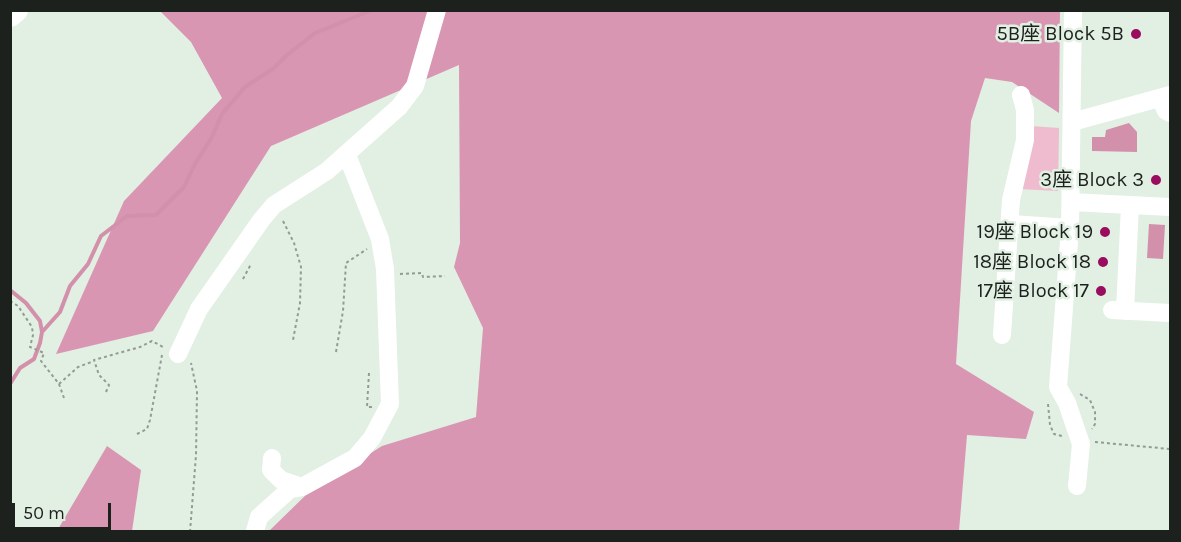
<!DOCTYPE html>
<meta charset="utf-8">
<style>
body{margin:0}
#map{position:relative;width:1181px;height:542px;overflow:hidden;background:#e2efe3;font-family:Karla,sans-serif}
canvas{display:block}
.frame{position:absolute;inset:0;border:12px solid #1d211d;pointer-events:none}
.scale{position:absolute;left:12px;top:503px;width:99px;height:27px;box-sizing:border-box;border:3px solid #1d211d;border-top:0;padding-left:8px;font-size:18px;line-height:21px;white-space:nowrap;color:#1d211d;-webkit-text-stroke:4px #e2efe3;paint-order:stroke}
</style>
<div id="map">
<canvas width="1181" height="542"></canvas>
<div class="frame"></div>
<div class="scale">50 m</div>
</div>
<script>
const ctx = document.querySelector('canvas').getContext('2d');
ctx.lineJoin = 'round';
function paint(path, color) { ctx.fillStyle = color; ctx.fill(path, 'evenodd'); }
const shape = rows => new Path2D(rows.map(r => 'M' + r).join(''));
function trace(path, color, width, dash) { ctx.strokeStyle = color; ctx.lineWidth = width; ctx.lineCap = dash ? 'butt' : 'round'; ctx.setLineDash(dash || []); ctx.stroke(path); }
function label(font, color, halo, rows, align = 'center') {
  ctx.font = font + ' Karla,"Noto Sans TC",sans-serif'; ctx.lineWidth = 5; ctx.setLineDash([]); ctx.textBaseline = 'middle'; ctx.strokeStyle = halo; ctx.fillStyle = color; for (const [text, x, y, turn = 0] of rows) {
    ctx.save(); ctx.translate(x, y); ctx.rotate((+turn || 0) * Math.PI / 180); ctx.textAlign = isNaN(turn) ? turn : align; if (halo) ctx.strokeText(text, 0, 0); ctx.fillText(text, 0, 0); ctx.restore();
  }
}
const green = shape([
 [1030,126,1059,128,1058,191,1019,189]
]);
const forest = shape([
 [160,11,1060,11,1059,113,1012,82,985,78,971,121,956,364,1034,412,1026,439,967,435,959,531,269,531,309,492,382,446,476,417,483,328,454,267,460,243,459,65,271,146,153,331,56,354,124,201,222,98,191,42],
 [107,446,141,470,132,531,57,531]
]);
const water = shape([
 [1129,123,1137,132,1137,152,1092,151,1092,137,1105,137,1106,130],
 [1149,224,1165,225,1163,259,1147,258]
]);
const stream = shape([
 [10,290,26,303,40,321,42,332,40,343,34,359,20,368,10,384],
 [42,332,60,312,70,286,88,264,101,236,127,216,156,215,184,187,195,164,212,137,222,114,245,87,274,68,287,55,315,33,372,10]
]);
const path = shape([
 [283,221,294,243,301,267,300,303,293,340],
 [400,274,422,273,423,277,445,276],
 [243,279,251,264],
 [10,301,18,306,32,327,33,335,30,347,44,353,41,361,59,384,64,398],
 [336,352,343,311,346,263,367,249],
 [369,373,367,407,372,407],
 [59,384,78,367,94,361],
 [106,392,109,385,99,375,94,360,140,347,152,341,163,347],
 [1080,394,1090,400,1095,412,1095,424,1092,429],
 [1048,404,1050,425,1054,434,1062,436],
 [137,434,147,429,150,420,162,355],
 [1095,442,1170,449],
 [190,532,196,455,197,391,191,363]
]);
const minor = shape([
 [1073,10,1070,228,1058,387,1067,403,1081,444,1077,486],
 [1160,98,1166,111,1170,113],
 [1072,122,1170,95],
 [1071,202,1170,207],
 [1011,224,1070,228],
 [1112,310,1170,313],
 [1125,311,1130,205],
 [1002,335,1011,200,1025,140,1025,110,1021,95],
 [178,354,199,309,262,219,274,205,327,171,399,107,415,86,437,10],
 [272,458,271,470,281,480,302,487],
 [255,531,259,517,290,489,302,487,355,458,372,438,390,404,385,269,380,239,347,155]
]);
const major = shape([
 [10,15,16,10]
]);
const markers = [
 [1136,34,6,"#990c5e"],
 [1156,180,6,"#990c5e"],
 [1105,232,6,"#990c5e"],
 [1103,262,6,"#990c5e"],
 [1101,291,6,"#990c5e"]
];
const poiNames = [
 ["5B座 Block 5B",1124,34],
 ["3座 Block 3",1144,180],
 ["19座 Block 19",1093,232],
 ["18座 Block 18",1091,262],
 ["17座 Block 17",1089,291]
];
paint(green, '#efbbcf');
paint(forest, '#d996b2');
paint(water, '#d390ab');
trace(stream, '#d390ab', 4);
trace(path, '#929c93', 2, [3, 3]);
trace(minor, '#fff', 18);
trace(major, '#fff', 24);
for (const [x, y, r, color] of markers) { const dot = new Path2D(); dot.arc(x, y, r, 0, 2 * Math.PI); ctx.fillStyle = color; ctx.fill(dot); trace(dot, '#e2efe3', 2); }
label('20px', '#1d211d', '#e2efe3', poiNames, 'right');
</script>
